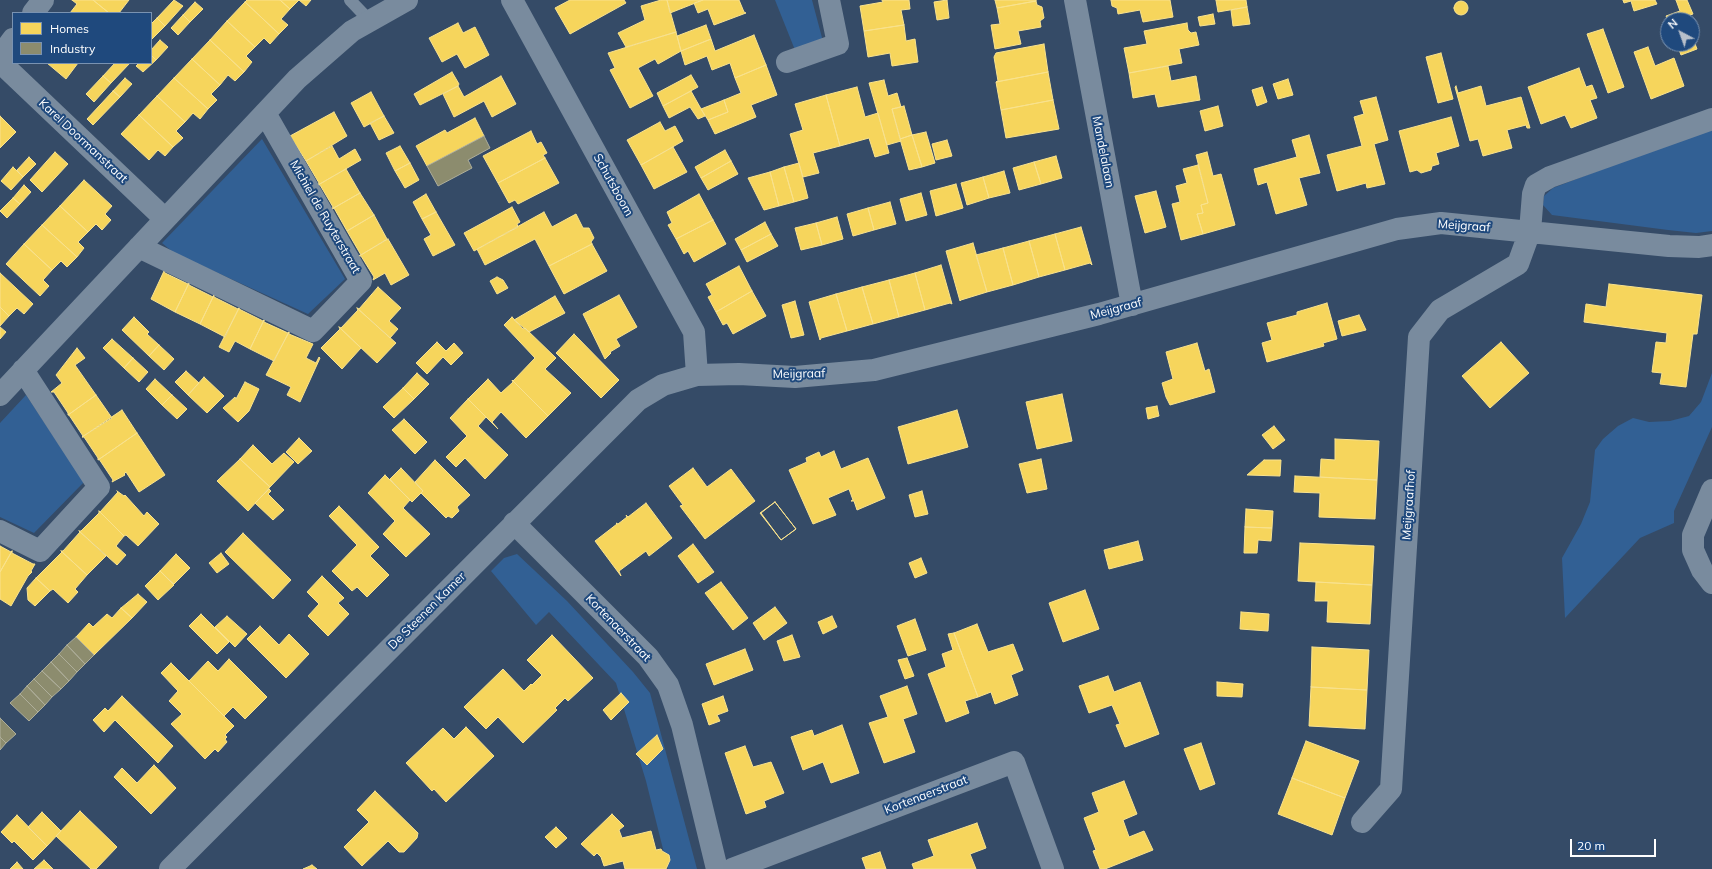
<!DOCTYPE html>
<style>
body{margin:0}
#map{position:relative;width:1712px;height:869px;overflow:hidden;background:#354b67;font-family:Mulish,sans-serif}
canvas{display:block}
.legend{position:absolute;left:12px;top:12px;width:140px;height:52px;box-sizing:border-box;background:#1f497d;border:1px solid #7992b1;margin:0;padding:5px 7px;list-style:none;font-size:12px;color:#fff}
.legend li{display:flex;align-items:center;gap:8px;height:20px}
.legend b{width:20px;border:1px solid #7992b1}
.north{position:absolute;left:1660px;top:12px;width:40px;height:40px;box-sizing:border-box;background:#1f497d;border:1px solid #7992b1;border-radius:50%;rotate:319deg;font-size:11px;font-weight:700;line-height:16px;text-align:center;color:#fff}
.north::after{content:'';display:block;margin:auto;width:14px;height:18px;background:#b8c0ca;clip-path:polygon(50% 0,100% 100%,50% 72%,0 100%)}
.scale{position:absolute;left:1570px;top:839px;width:86px;height:18px;box-sizing:border-box;border:2px solid #fff;border-top:0;padding-left:5px;font-size:12px;line-height:14px;white-space:nowrap;color:#fff;-webkit-text-stroke:3px #1f497d;paint-order:stroke}
</style>
<div id="map">
<canvas width="1712" height="869"></canvas>
<ul class="legend">
<li><b style="height:11px;background:#f6d55c"></b>Homes</li>
<li><b style="height:11px;background:#8c8c6e"></b>Industry</li>
</ul>
<div class="north">N</div>
<div class="scale">20 m</div>
</div>
<script>
const ctx = document.querySelector('canvas').getContext('2d');
ctx.lineJoin = 'round';
function paint(path, color) { ctx.fillStyle = color; ctx.fill(path, 'evenodd'); }
const shape = rows => new Path2D(rows.map(r => 'M' + r).join(''));
function trace(path, color, width, dash) { ctx.strokeStyle = color; ctx.lineWidth = width; ctx.lineCap = dash ? 'butt' : 'round'; ctx.setLineDash(dash || []); ctx.stroke(path); }
function label(font, color, halo, rows, align = 'center') {
  ctx.font = font + ' Mulish,sans-serif'; ctx.lineWidth = 4; ctx.setLineDash([]); ctx.textBaseline = 'middle'; ctx.strokeStyle = halo; ctx.fillStyle = color; for (const [text, x, y, turn = 0] of rows) {
    ctx.save(); ctx.translate(x, y); ctx.rotate((+turn || 0) * Math.PI / 180); ctx.textAlign = isNaN(turn) ? turn : align; if (halo) ctx.strokeText(text, 0, 0); ctx.fillText(text, 0, 0); ctx.restore();
  }
}
const green = shape([
 [775,0,812,0,825,49,797,55],
 [1712,127,1712,231,1696,233,1668,230,1552,215,1543,205,1544,196,1553,188],
 [262,139,345,279,308,314,174,253,162,243],
 [1712,373,1712,427,1674,511,1674,523,1640,538,1565,618,1562,558,1581,524,1590,502,1595,450,1603,439,1618,426,1633,418,1649,422,1670,421,1689,416,1701,402],
 [26,395,84,482,34,533,0,517,0,423],
 [517,554,567,601,633,672,650,693,697,869,668,869,646,781,616,683,549,612,536,625,491,571,504,558]
]);
const homes = shape([
 [72,0,93,0,109,13,70,13,77,4,72,0],
 [93,0,129,0,119,13,109,13,93,0],
 [174,0,183,6,165,26,157,18,174,0],
 [247,0,280,0,290,9,281,19,288,25,279,34,245,2,247,0],
 [280,0,299,0,290,9,280,0],
 [299,0,311,0,306,6,299,0],
 [570,0,624,0,626,3,570,34,555,8,570,0],
 [661,0,667,0,676,32,626,47,618,33,645,20,641,6,661,0],
 [667,0,703,0,670,13,667,0],
 [703,0,739,0,744,12,746,13,714,25,708,9,698,13,694,3,703,0],
 [882,0,909,0,910,9,901,10,904,25,864,31,860,6,883,2,882,0],
 [947,0,949,18,937,20,934,2,947,0],
 [995,0,1036,0,1036,1,997,8,995,0],
 [1111,0,1170,0,1173,17,1143,22,1140,10,1118,14,1117,8,1112,6,1111,0],
 [1216,0,1246,0,1247,7,1218,12,1216,0],
 [1623,0,1655,0,1657,4,1634,11,1631,1,1624,3,1623,0],
 [1676,0,1687,0,1693,14,1684,17,1685,20,1668,20,1666,16,1680,11,1676,0],
 '1454 8a7 7 0 1 1 14 0a7 7 0 1 1-14 0Z',
 [1036,1,1037,5,1042,7,1044,18,1040,21,1041,27,1018,31,1021,44,995,49,991,25,1000,24,997,8,1036,1],
 [195,2,203,9,190,22,183,15,195,2],
 [245,2,279,34,270,44,264,38,255,47,227,21,245,2],
 [1247,7,1250,24,1233,26,1231,10,1247,7],
 [1213,14,1215,24,1200,26,1198,17,1213,14],
 [183,15,190,22,178,35,171,28,183,15],
 [157,18,165,26,151,40,151,24,157,18],
 [227,21,255,47,246,56,252,62,244,72,210,40,227,21],
 [458,23,463,33,475,27,489,55,465,68,457,54,442,62,429,38,458,23],
 [1187,23,1188,30,1191,33,1196,32,1199,45,1179,49,1182,63,1129,73,1124,48,1147,44,1144,31,1187,23],
 [706,25,711,39,681,51,677,36,706,25],
 [904,25,906,41,915,39,918,62,892,66,890,53,868,57,864,31,904,25],
 [1603,29,1624,87,1608,93,1587,34,1603,29],
 [676,32,681,51,658,64,655,59,638,68,653,96,630,108,610,70,615,68,608,53,676,32],
 [754,35,766,65,735,78,730,63,712,70,707,56,685,65,681,51,711,39,715,51,754,35],
 [1692,36,1697,49,1681,55,1677,44,1692,44,1692,36],
 [160,40,168,47,156,60,151,55,151,50,160,40],
 [210,40,244,72,235,81,228,75,220,85,192,59,210,40],
 [1044,44,1048,72,996,82,998,81,994,57,996,53,1044,44],
 [1648,47,1655,66,1674,58,1684,86,1651,99,1634,52,1648,47],
 [1441,53,1453,99,1438,103,1426,57,1441,53],
 [151,55,156,60,143,72,136,66,139,63,151,63,151,55],
 [192,59,220,85,211,94,217,100,208,109,174,78,192,59],
 [47,63,78,63,66,79,47,63],
 [115,63,130,63,111,83,103,76,115,63],
 [766,65,777,95,751,105,756,117,715,134,708,120,728,112,724,100,741,93,735,78,766,65],
 [1168,66,1171,81,1196,76,1200,100,1158,107,1155,94,1133,98,1129,73,1168,66],
 [1579,68,1586,87,1592,85,1597,98,1590,100,1597,118,1571,128,1565,115,1541,124,1528,87,1579,68],
 [452,72,459,84,458,86,420,105,414,94,452,72],
 [1048,72,1053,100,1001,110,996,82,1048,72],
 [691,75,698,87,663,106,657,93,691,75],
 [103,76,111,83,94,102,86,94,103,76],
 [501,76,516,104,492,117,484,101,454,117,443,94,458,86,464,97,501,76],
 [125,78,132,84,120,97,113,91,125,78],
 [174,78,208,109,200,119,193,113,185,122,157,96,174,78],
 [1288,79,1293,95,1278,99,1273,84,1288,79],
 [884,80,888,96,897,93,901,107,892,109,901,141,887,145,869,83,884,80],
 [1456,86,1458,93,1481,86,1486,106,1521,97,1530,128,1527,128,1526,125,1507,130,1512,148,1483,156,1478,139,1470,141,1455,87,1456,86],
 [857,87,865,117,878,113,889,153,875,157,869,138,840,146,826,95,857,87],
 [1262,87,1267,102,1257,106,1252,90,1262,87],
 [113,91,120,97,93,125,87,119,113,91],
 [691,91,705,116,698,119,690,107,669,118,663,106,691,91],
 [371,92,384,116,364,127,351,103,371,92],
 [826,95,840,146,813,153,819,173,803,177,790,134,803,130,795,104,826,95],
 [157,96,185,122,176,131,183,138,173,147,139,115,157,96],
 [1376,97,1388,140,1374,144,1385,184,1367,188,1366,183,1337,191,1327,155,1362,146,1354,117,1364,114,1360,101,1376,97],
 [724,100,728,112,708,120,701,109,724,100],
 [1053,100,1059,129,1006,138,1001,110,1053,100],
 [904,106,912,135,900,139,892,109,904,106],
 [1218,106,1223,126,1205,131,1200,111,1218,106],
 [334,112,347,136,306,161,290,136,334,112],
 [139,115,173,147,165,156,158,150,149,160,121,134,139,115],
 [0,116,16,132,0,148,0,116],
 [384,116,394,133,379,140,370,123,384,116],
 [1451,117,1459,146,1436,153,1439,164,1432,166,1431,170,1421,173,1417,170,1410,172,1399,131,1451,117],
 [475,118,484,136,427,166,416,146,445,130,447,133,475,118],
 [660,122,665,131,675,126,683,141,641,165,627,140,660,122],
 [531,131,537,144,541,142,547,153,543,155,545,158,498,183,483,156,531,131],
 [926,132,935,163,922,167,912,135,926,132],
 [912,135,922,167,909,170,900,139,912,135],
 [1309,135,1320,173,1299,178,1307,205,1276,214,1267,182,1258,185,1254,169,1297,157,1292,140,1309,135],
 [947,140,952,156,936,160,932,144,947,140],
 [332,146,339,159,355,149,361,160,318,185,319,183,306,161,332,146],
 [400,146,410,163,395,171,386,153,400,146],
 [673,147,687,172,654,189,641,165,673,147],
 [725,150,731,161,701,178,695,167,725,150],
 [55,152,68,164,42,192,30,180,55,152],
 [1207,152,1213,176,1221,174,1235,225,1203,234,1197,214,1203,213,1201,205,1208,203,1196,155,1207,152],
 [1056,156,1062,178,1041,184,1034,162,1056,156],
 [29,157,36,164,23,177,17,170,29,157],
 [545,158,559,183,518,204,515,200,509,203,498,183,545,158],
 [731,161,738,174,708,190,701,178,731,161],
 [1034,162,1041,184,1019,190,1013,168,1034,162],
 [410,163,419,180,405,188,395,171,410,163],
 [799,163,808,198,794,202,784,167,799,163],
 [1198,165,1208,203,1201,205,1203,213,1197,214,1203,234,1181,240,1172,204,1180,202,1176,186,1187,183,1183,169,1198,165],
 [13,167,23,177,11,190,1,181,13,167],
 [784,167,794,202,779,206,770,172,784,167],
 [346,169,360,193,332,209,333,207,320,185,318,185,346,169],
 [1004,171,1010,193,989,198,983,177,1004,171],
 [770,172,779,206,764,210,748,178,770,172],
 [983,177,989,198,967,205,961,183,983,177],
 [84,180,112,206,105,214,111,220,102,230,96,224,88,232,60,206,84,180],
 [956,184,963,208,936,216,930,191,956,184],
 [24,185,31,192,20,204,13,198,24,185],
 [1156,191,1166,227,1145,233,1135,196,1156,191],
 [360,193,374,215,347,231,334,208,332,209,360,193],
 [921,193,927,215,906,221,900,199,921,193],
 [426,194,436,212,422,219,413,202,426,194],
 [699,194,713,220,676,239,668,225,672,223,667,212,699,194],
 [13,198,20,204,7,218,0,211,13,198],
 [890,202,896,224,874,230,868,208,890,202],
 [60,206,88,232,78,242,84,248,77,257,42,225,60,206],
 [512,207,520,222,517,224,518,227,474,251,464,233,512,207],
 [868,208,874,230,853,236,847,214,868,208],
 [436,212,455,245,433,256,424,239,431,235,422,219,436,212],
 [544,212,552,227,576,214,583,228,589,228,594,238,591,242,592,244,549,266,535,239,485,265,477,249,544,212],
 [374,215,387,239,361,255,347,231,374,215],
 [837,217,843,239,822,245,816,223,837,217],
 [713,220,726,244,694,262,688,251,684,254,676,239,713,220],
 [765,222,771,234,741,250,735,239,765,222],
 [816,223,822,245,801,250,795,228,816,223],
 [42,225,77,257,67,267,61,261,52,270,24,244,42,225],
 [1081,227,1092,265,1090,263,1065,270,1055,234,1081,227],
 [771,234,778,246,747,262,741,250,771,234],
 [1055,234,1065,270,1039,277,1029,241,1055,234],
 [388,239,409,275,391,285,385,273,373,280,374,277,361,256,359,256,388,239],
 [1029,241,1039,277,1013,285,1003,248,1029,241],
 [973,243,987,292,961,300,960,301,946,251,973,243],
 [24,244,52,270,43,280,49,286,40,296,6,264,24,244],
 [592,244,607,271,564,294,549,266,592,244],
 [1003,248,1013,285,987,292,976,255,1003,248],
 [941,265,952,304,950,303,925,310,915,273,941,265],
 [739,266,752,291,716,312,708,297,712,295,706,284,739,266],
 [164,271,165,273,188,284,189,283,175,312,151,299,164,271],
 [0,273,33,304,24,314,17,308,9,316,0,307,0,273],
 [915,273,925,310,899,317,889,280,915,273],
 [497,277,503,280,508,288,497,294,490,281,497,277],
 [889,280,899,317,873,324,862,287,889,280],
 [189,283,189,285,213,297,214,295,200,324,175,312,189,283],
 [1609,284,1702,295,1697,334,1693,334,1686,387,1660,384,1662,373,1652,372,1656,342,1666,343,1667,333,1584,322,1586,304,1606,307,1609,284],
 [378,287,401,308,389,321,398,329,390,338,357,308,359,309,378,287],
 [862,287,873,324,847,331,836,294,862,287],
 [752,291,766,316,733,334,727,323,723,325,716,312,752,291],
 [836,294,847,331,821,338,820,340,809,302,836,294],
 [214,295,214,297,238,309,239,308,225,337,200,324,214,295],
 [619,295,637,327,616,339,620,346,610,352,611,353,605,359,583,314,619,295],
 [555,296,565,313,529,332,514,320,555,296],
 [795,301,804,335,791,338,782,305,795,301],
 [1327,303,1337,339,1323,343,1324,346,1267,362,1262,343,1272,340,1267,323,1297,315,1297,312,1327,303],
 [0,307,9,316,0,326,0,307],
 [239,308,239,309,263,321,264,320,250,349,235,341,229,352,219,347,239,308],
 [357,308,396,343,377,363,339,327,341,328,358,310,357,308],
 [1359,315,1366,330,1342,336,1338,321,1359,315],
 [134,317,149,332,147,334,159,345,149,356,122,330,134,317],
 [512,317,523,329,525,328,556,358,545,369,571,393,548,416,513,381,535,358,504,325,512,317],
 [264,320,264,322,288,333,289,332,274,361,250,349,264,320],
 [0,327,6,332,0,339,0,327],
 [339,327,361,348,342,369,321,348,340,329,339,327],
 [289,332,289,334,313,344,306,358,316,363,319,357,320,358,300,402,287,395,291,387,266,375,289,332],
 [574,334,619,380,601,398,556,353,574,334],
 [112,339,133,358,124,368,103,348,112,339],
 [437,342,446,351,454,343,463,353,451,365,443,357,427,374,416,363,437,342],
 [1501,342,1529,373,1490,408,1462,376,1501,342],
 [1197,343,1205,371,1209,369,1215,392,1170,405,1166,397,1162,383,1173,379,1166,352,1197,343],
 [159,345,174,359,164,370,149,356,159,345],
 [77,348,85,358,75,365,96,395,68,415,68,413,54,392,51,392,62,383,56,375,77,348],
 [133,358,148,372,139,382,124,368,133,358],
 [186,371,199,383,188,395,175,382,186,371],
 [417,373,429,384,414,399,403,388,417,373],
 [204,377,224,396,207,413,188,395,204,377],
 [155,379,172,395,162,405,146,389,155,379],
 [488,379,501,393,513,382,512,380,548,416,526,438,501,412,492,422,498,429,468,399,488,379],
 [245,382,259,389,249,411,238,422,223,408,235,397,236,399,245,382],
 [403,388,414,399,394,418,383,407,403,388],
 [1062,394,1072,441,1037,449,1026,402,1062,394],
 [96,395,112,418,82,437,83,436,69,415,68,415,96,395],
 [172,395,187,409,177,419,162,405,172,395],
 [468,399,486,417,478,426,508,455,485,479,465,458,456,467,446,457,467,436,450,418,468,399],
 [1157,406,1159,416,1148,419,1146,408,1157,406],
 [122,410,137,433,98,460,98,458,84,437,82,437,122,410],
 [957,410,968,447,908,464,898,427,957,410],
 [404,419,427,442,415,454,392,430,404,419],
 [1274,426,1285,440,1273,449,1262,435,1274,426],
 [137,433,165,475,139,492,126,472,124,474,125,475,112,482,113,480,99,459,98,460,137,433],
 [299,438,312,451,298,464,286,452,299,438],
 [1335,439,1379,441,1377,480,1320,477,1321,459,1335,460,1335,439],
 [253,445,272,464,284,453,294,462,270,487,240,459,253,445],
 [834,451,841,469,868,458,885,498,857,510,854,501,851,501,853,500,849,489,828,498,836,515,813,524,789,470,807,462,806,458,819,452,821,457,834,451],
 [240,459,270,487,248,511,217,481,240,459],
 [1041,459,1047,489,1027,493,1019,464,1041,459],
 [435,460,470,495,457,507,459,511,452,518,448,516,446,518,421,493,423,491,415,482,435,460],
 [1264,460,1281,460,1280,476,1247,475,1264,460],
 [401,468,423,491,412,502,390,479,401,468],
 [693,468,707,487,731,469,755,501,705,539,680,506,683,505,669,486,693,468],
 [385,475,410,500,403,508,430,534,406,557,383,534,395,521,368,493,385,475],
 [1295,476,1377,480,1375,519,1319,517,1320,493,1294,492,1295,476],
 [269,489,271,491,268,494,284,510,273,520,255,503,269,489],
 [117,491,124,496,125,495,144,516,147,512,159,524,138,546,126,535,124,536,99,511,100,512,118,492,117,491],
 [922,491,928,514,915,517,909,495,922,491],
 [775,502,796,529,781,540,761,513,775,502],
 [775,502,796,529,781,540,760,513,775,502],
 [646,503,672,538,649,556,646,551,619,571,621,576,595,541,617,524,616,523,618,524,627,517,626,515,628,517,646,503],
 [339,506,379,547,370,556,389,575,367,597,357,587,352,591,332,571,357,545,329,516,339,506],
 [1246,509,1273,511,1272,528,1245,527,1246,509],
 [99,511,124,536,116,546,126,555,117,565,79,531,81,531,99,513,99,511],
 [1245,527,1272,528,1271,541,1258,540,1257,553,1244,553,1245,527],
 [79,531,106,556,87,575,61,551,63,551,80,532,79,531],
 [243,533,291,580,273,599,225,552,243,533],
 [1138,541,1143,560,1109,569,1104,550,1138,541],
 [1300,543,1374,546,1372,585,1298,581,1300,543],
 [693,544,714,572,698,583,678,556,693,544],
 [0,546,11,552,12,551,0,572,0,546],
 [12,551,12,553,33,564,35,564,31,571,32,572,28,576,11,606,0,599,0,572,12,551],
 [61,551,87,575,75,589,78,592,68,603,53,589,50,591,36,578,62,552,61,551],
 [221,553,229,564,217,573,209,563,221,553],
 [176,554,190,568,174,584,160,571,176,554],
 [921,558,927,573,915,578,909,563,921,558],
 [160,571,174,585,158,600,145,586,160,571],
 [322,576,344,598,338,603,349,614,328,636,308,616,319,604,307,592,322,576],
 [36,578,50,591,35,606,28,600,27,588,36,578],
 [721,582,748,618,733,630,705,593,721,582],
 [1316,582,1372,585,1370,624,1327,622,1328,601,1315,601,1316,582],
 [1085,590,1099,629,1063,642,1049,603,1085,590],
 [138,594,147,602,132,618,121,608,138,594],
 [775,607,787,623,764,640,753,623,775,607],
 [121,608,132,618,94,655,76,637,89,623,93,627,107,614,112,618,121,608],
 [1241,612,1269,614,1268,631,1240,629,1241,612],
 [201,614,229,642,217,654,189,626,201,614],
 [227,616,247,634,235,647,215,627,227,616],
 [832,616,837,627,823,634,818,622,832,616],
 [915,619,926,650,908,656,897,626,915,619],
 [977,624,988,652,1013,644,1023,670,1011,675,1018,695,995,704,991,692,978,697,954,633,977,624],
 [260,626,279,645,289,634,309,654,286,678,247,639,260,626],
 [954,633,978,697,965,701,969,713,946,722,928,674,946,667,942,654,953,650,948,634,954,633],
 [552,635,593,678,568,701,565,698,555,708,557,710,523,743,498,717,486,729,464,707,503,669,524,691,531,684,532,685,542,675,527,660,552,635],
 [792,635,800,657,784,661,777,641,792,635],
 [1312,647,1369,650,1367,690,1311,687,1312,647],
 [745,649,753,670,714,685,706,664,745,649],
 [907,658,914,676,905,679,898,660,907,658],
 [229,659,267,697,245,719,233,707,224,716,189,681,208,661,218,671,229,659],
 [171,663,234,726,225,735,227,737,225,739,227,742,218,752,215,749,205,759,171,724,182,714,169,701,178,691,161,673,171,663],
 [1108,676,1114,692,1140,682,1159,734,1125,747,1116,725,1120,724,1112,705,1089,713,1079,686,1108,676],
 [1217,682,1243,684,1242,697,1217,696,1217,682],
 [907,686,917,714,903,719,915,752,884,763,869,723,888,717,880,696,907,686],
 [1311,687,1367,690,1365,729,1309,726,1311,687],
 [621,693,629,702,611,720,603,710,621,693],
 [122,696,173,746,158,763,115,720,104,732,93,720,105,708,108,711,122,696],
 [723,696,728,711,717,715,720,721,709,725,702,704,723,696],
 [842,725,859,773,831,783,823,762,803,770,791,737,812,730,814,736,842,725],
 [466,727,494,756,446,802,434,789,432,791,406,763,443,728,454,739,466,727],
 [657,735,663,749,647,765,636,754,657,735],
 [1306,741,1359,761,1345,798,1292,778,1306,741],
 [1201,743,1215,784,1200,790,1184,749,1201,743],
 [745,746,753,767,771,762,784,793,764,801,766,807,746,814,725,753,745,746],
 [154,765,176,788,151,814,114,777,122,768,137,783,154,765],
 [1292,778,1345,798,1332,835,1278,814,1292,778],
 [1124,781,1137,814,1123,820,1129,837,1144,831,1153,850,1105,869,1100,869,1093,851,1096,850,1084,818,1099,812,1092,793,1124,781],
 [375,791,418,833,417,838,404,852,399,852,388,841,362,866,344,847,369,822,357,810,375,791],
 [80,811,117,847,96,869,91,869,56,836,80,811],
 [42,812,61,831,47,846,28,827,42,812],
 [612,814,624,826,619,830,622,838,651,831,656,850,661,849,662,851,669,855,670,860,666,869,625,869,623,861,604,866,601,857,597,853,594,856,581,844,612,814],
 [17,815,47,846,33,860,14,841,12,843,1,832,17,815],
 [977,823,986,848,970,854,976,869,914,869,912,864,934,856,928,840,977,823],
 [556,827,567,838,556,848,545,837,556,827],
 [880,852,886,869,866,869,862,858,880,852],
 [44,860,53,869,34,869,44,860],
 [17,862,23,869,10,869,17,862],
 [312,865,317,869,303,869,310,866,312,865]
]);
const industry = shape([
 [484,136,490,148,468,160,472,168,438,186,427,166,484,136],
 [76,637,94,655,85,664,67,645,76,637],
 [67,645,85,664,77,672,59,654,67,645],
 [59,654,77,672,69,681,51,662,59,654],
 [51,662,69,681,61,689,42,671,51,662],
 [42,671,61,689,52,697,34,679,42,671],
 [34,679,52,697,45,705,27,686,34,679],
 [27,686,45,705,38,712,20,694,27,686],
 [20,694,38,712,29,721,10,703,20,694],
 [0,718,16,734,6,743,0,737,0,718],
 [0,737,6,743,0,750,0,737]
]);
const lane = shape([
 [350,0,370,21]
]);
const street = shape([
 [512,0,694,332,697,375],
 [1075,0,1132,305],
 [33,13,43,0],
 [0,56,13,39],
 [0,62,165,219],
 [787,62,838,44,829,0],
 [139,247,313,331,361,281,265,113],
 [0,395,297,79,352,31,407,0],
 [1712,490,1693,535,1693,550,1702,570,1712,583],
 [514,523,648,657,668,685,682,725,717,869],
 [0,531,40,551,99,487,23,370],
 [1362,822,1391,789,1419,337,1440,310,1518,264,1530,231,1533,194,1536,185,1550,177,1712,119],
 [170,869,638,400,663,385,697,375,739,374,795,377,874,370,1099,314,1397,229,1441,223,1669,246,1699,247,1712,245],
 [732,869,1014,762,1053,869]
]);
const streetNames = [
 ["Karel Doormanstraat",83,141,43],
 ["Mandelalaan",1103,152,79],
 ["Schutsboom",613,185,61],
 ["Michiel de Ruyterstraat",325,217,60],
 ["Meijgraaf",1464,226,4],
 ["Meijgraaf",1116,309,-15],
 ["Meijgraaf",799,374,-1],
 ["Meijgraafhof",1409,505,-86],
 ["De Steenen Kamer",427,611,-45],
 ["Kortenaerstraat",618,628,46],
 ["Kortenaerstraat",926,795,-21]
];
paint(green, '#326094');
paint(homes, '#f6d55c');
trace(homes, '#f9e28d', 1);
paint(industry, '#8c8c6e');
trace(industry, '#aeae9a', 1);
trace(lane, '#798b9e', 12);
trace(street, '#798b9e', 22);
label('12px', '#fff', '#1f497d', streetNames);
</script>
